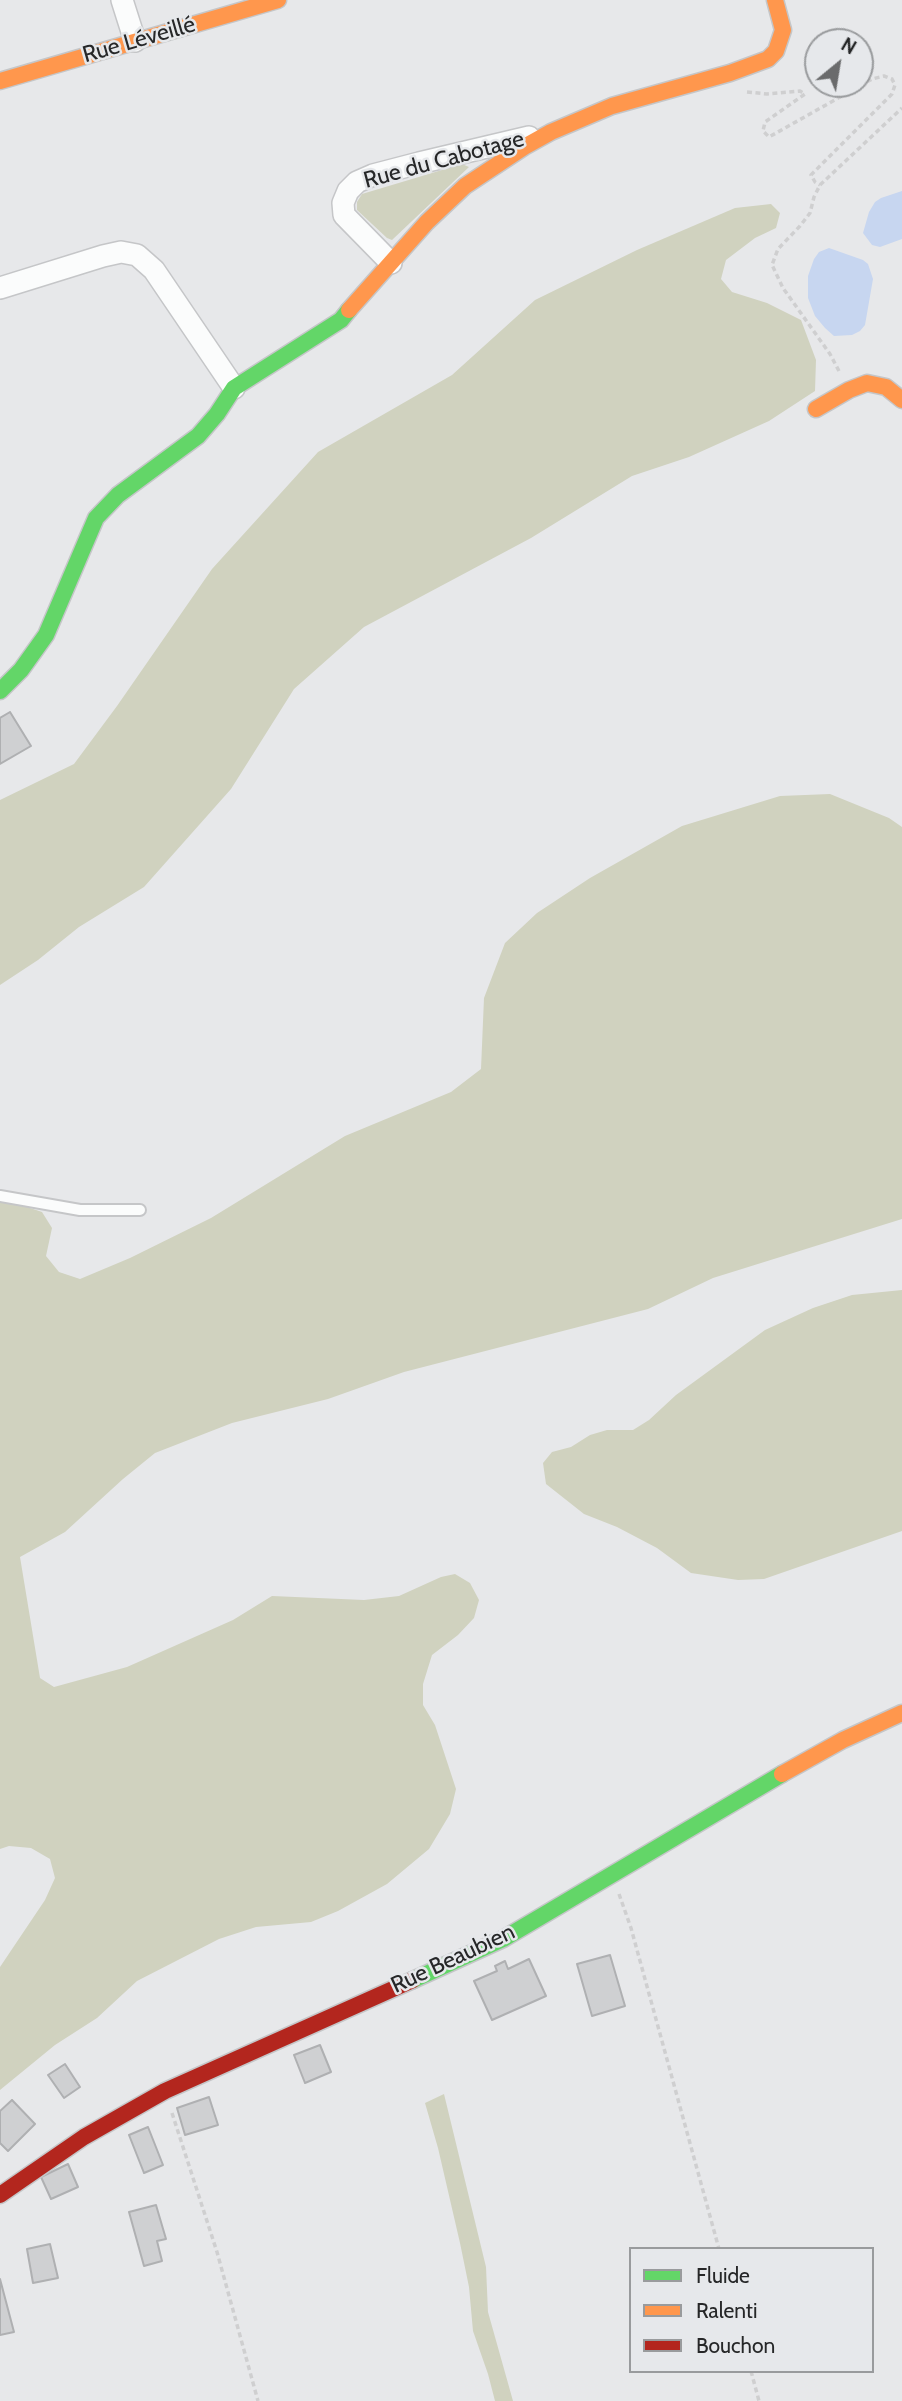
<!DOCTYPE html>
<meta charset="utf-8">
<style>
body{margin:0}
#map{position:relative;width:902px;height:2401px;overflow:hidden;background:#e7e8ea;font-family:Cabin,sans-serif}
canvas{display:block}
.legend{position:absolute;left:629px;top:2247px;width:245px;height:126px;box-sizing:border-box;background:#e6e8eb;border:2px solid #999b9d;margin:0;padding:9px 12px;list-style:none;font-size:21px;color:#262728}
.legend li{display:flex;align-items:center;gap:14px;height:35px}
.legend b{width:35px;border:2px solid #999b9d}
.north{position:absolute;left:804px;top:28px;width:70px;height:70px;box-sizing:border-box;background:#e6e8eb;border:2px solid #999b9d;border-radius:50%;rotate:30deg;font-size:19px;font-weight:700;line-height:28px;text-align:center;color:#262728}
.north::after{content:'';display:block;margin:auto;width:24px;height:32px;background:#6a6b6c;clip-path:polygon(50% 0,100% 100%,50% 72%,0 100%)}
</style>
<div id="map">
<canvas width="902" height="2401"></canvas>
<ul class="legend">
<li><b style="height:9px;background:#63d668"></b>Fluide</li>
<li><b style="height:9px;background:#ff974d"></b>Ralenti</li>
<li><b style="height:9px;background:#b3261e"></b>Bouchon</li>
</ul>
<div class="north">N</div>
</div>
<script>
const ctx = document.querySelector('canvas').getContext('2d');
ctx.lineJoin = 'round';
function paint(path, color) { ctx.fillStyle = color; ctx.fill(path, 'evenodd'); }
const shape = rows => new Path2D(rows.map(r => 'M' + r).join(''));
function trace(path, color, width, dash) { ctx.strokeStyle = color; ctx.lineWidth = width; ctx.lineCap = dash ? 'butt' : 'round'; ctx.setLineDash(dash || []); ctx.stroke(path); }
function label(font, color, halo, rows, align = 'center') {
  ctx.font = font + ' Cabin,sans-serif'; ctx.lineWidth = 5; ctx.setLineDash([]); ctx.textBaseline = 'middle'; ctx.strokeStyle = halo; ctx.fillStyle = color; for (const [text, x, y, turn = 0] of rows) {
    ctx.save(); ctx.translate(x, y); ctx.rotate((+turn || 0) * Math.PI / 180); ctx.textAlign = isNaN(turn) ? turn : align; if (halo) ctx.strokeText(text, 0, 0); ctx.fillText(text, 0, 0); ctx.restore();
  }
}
const green = shape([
 [462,164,469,167,392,240,387,238,357,210,357,202,362,194],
 [771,204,780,213,776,228,755,238,726,260,721,279,732,292,767,303,801,320,816,360,815,391,769,421,689,457,632,476,531,538,364,627,294,689,231,789,144,887,79,927,38,960,0,985,0,800,74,764,117,706,212,569,318,452,452,375,535,300,637,250,735,208],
 [830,794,889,818,902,827,902,1219,713,1278,648,1309,404,1372,328,1399,232,1423,155,1453,123,1479,65,1532,20,1557,40,1678,54,1687,127,1667,233,1620,272,1596,364,1600,399,1596,441,1577,455,1574,470,1583,479,1600,474,1618,458,1635,432,1655,423,1684,423,1705,435,1725,456,1789,450,1814,429,1849,387,1884,338,1911,311,1922,256,1927,219,1939,137,1981,97,2018,55,2045,0,2090,0,1967,45,1900,55,1878,50,1859,31,1848,9,1846,0,1849,0,1201,12,1202,42,1212,52,1228,46,1256,59,1272,80,1279,130,1258,211,1218,345,1136,451,1092,481,1069,484,998,505,943,537,913,590,878,682,826,780,796],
 [902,1290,902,1531,764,1579,738,1580,691,1573,657,1548,617,1527,584,1514,546,1484,543,1463,552,1452,571,1447,590,1435,607,1430,633,1430,649,1420,676,1395,765,1330,813,1308,852,1295],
 [444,2094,486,2267,488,2312,513,2401,495,2401,488,2374,473,2331,469,2287,460,2243,438,2148,425,2103]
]);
const water = shape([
 [902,191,902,239,880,247,872,245,863,233,869,212,875,202,881,198],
 [829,248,863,260,868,264,873,279,865,325,860,331,852,335,834,336,825,328,815,316,808,298,808,276,814,259,819,252]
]);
const building = shape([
 [10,712,31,746,0,764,0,718,10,712],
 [610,1955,625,2006,592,2016,577,1964,610,1955],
 [529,1959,546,1996,492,2020,474,1981,497,1971,495,1966,505,1961,508,1969,529,1959],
 [320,2045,331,2072,305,2083,294,2055,320,2045],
 [65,2064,80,2087,64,2098,48,2075,65,2064],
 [209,2097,218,2125,185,2135,177,2108,209,2097],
 [12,2100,35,2124,8,2151,0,2143,0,2111,12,2100],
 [148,2127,163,2165,144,2173,129,2135,148,2127],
 [68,2164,78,2187,51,2199,41,2177,68,2164],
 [156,2205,166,2239,157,2241,162,2261,144,2266,129,2212,156,2205],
 [50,2244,58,2278,33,2283,27,2249,50,2244],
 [0,2279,14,2332,0,2335,0,2279]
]);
const path = shape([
 [747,92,767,94,800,91,805,94,765,122,763,131,769,137,872,79,884,76,892,79,895,85,892,94,811,175,815,182,820,185],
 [839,371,830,354,783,288,772,265,778,249,800,226,810,213,814,197,820,185,902,108],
 [619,1894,631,1928,719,2249],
 [172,2113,217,2252,258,2401],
 [751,2371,759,2401]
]);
const lane = shape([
 [0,1196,80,1210,140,1210]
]);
const street = shape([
 [122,0,135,41],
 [391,263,344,215,343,203,348,191,357,182,373,175,419,163,529,137],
 [0,288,103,256,121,252,137,255,154,270,234,388]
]);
const fast = shape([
 [0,691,21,670,46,635,96,518,118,495,198,436,217,414,234,388,341,320,349,310],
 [413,1980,503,1939,782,1774]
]);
const slow = shape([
 [0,81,278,0],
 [349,310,427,222,465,186,524,147,551,132,612,106,730,73,768,59,776,51,783,30,775,0],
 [816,409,849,390,867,383,886,387,902,400],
 [782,1774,843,1740,902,1713]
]);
const jam = shape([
 [0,2195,84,2137,165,2091,413,1980]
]);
const streetNames = [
 ["Rue Léveillé",139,40,-16],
 ["Rue du Cabotage",444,160,-15],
 ["Rue Beaubien",453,1959,-25]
];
paint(green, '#d0d2bf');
paint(water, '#c7d6f0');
paint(building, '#cfd0d2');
trace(building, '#afb0b2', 2);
trace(lane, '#c5c6c8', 14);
trace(street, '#c5c6c8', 24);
trace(fast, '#c5c6c8', 19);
trace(slow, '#c5c6c8', 19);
trace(jam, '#c5c6c8', 19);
trace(path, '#cfcfd0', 3.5, [5, 3.5]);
trace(lane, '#fbfcfc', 10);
trace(street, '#fbfcfc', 21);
trace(fast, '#63d668', 16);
trace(slow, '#ff974d', 16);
trace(jam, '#b3261e', 16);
label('23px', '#262728', '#e6e8eb', streetNames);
</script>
